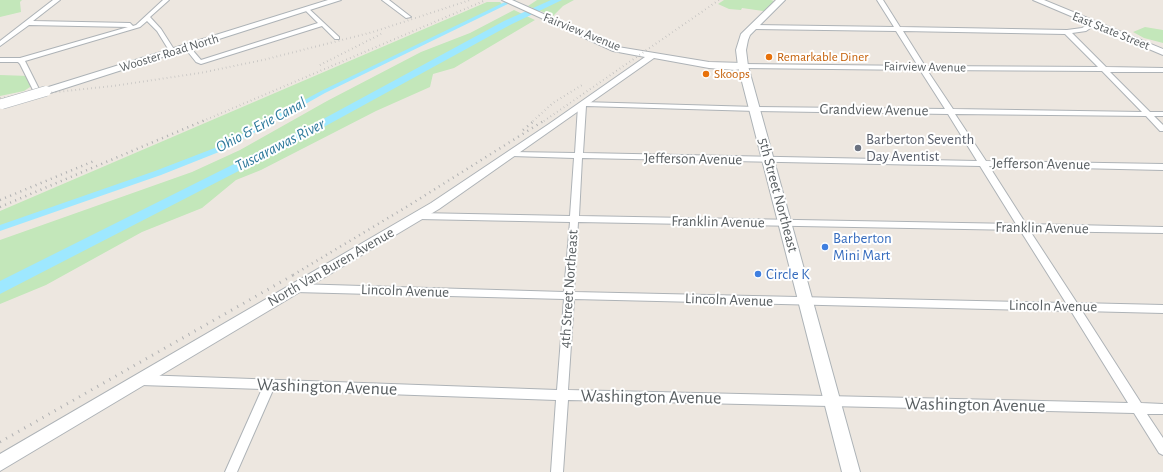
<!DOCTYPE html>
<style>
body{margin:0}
canvas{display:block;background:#ede7e0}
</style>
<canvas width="1163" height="472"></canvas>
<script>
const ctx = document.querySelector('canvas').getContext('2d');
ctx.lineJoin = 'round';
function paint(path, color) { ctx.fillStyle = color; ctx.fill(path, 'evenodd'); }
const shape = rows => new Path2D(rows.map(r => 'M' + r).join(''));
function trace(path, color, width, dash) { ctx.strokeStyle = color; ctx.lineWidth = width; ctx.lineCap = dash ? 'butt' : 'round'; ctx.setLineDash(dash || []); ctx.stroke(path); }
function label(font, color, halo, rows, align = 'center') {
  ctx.font = font + ' "Alegreya Sans",sans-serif'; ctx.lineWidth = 4; ctx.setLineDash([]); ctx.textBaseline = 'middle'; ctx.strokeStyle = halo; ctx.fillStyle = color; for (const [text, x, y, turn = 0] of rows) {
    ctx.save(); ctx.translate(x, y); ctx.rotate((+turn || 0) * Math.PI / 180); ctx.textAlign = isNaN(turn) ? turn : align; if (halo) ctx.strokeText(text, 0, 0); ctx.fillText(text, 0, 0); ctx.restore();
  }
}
const green = shape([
 [0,0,22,0,20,2,21,12,0,17],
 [537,0,574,0,563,6,553,16,528,6],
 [724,0,771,0,774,1,766,11,763,11,742,8,741,10,729,9,718,4],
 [487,2,500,2,503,5,323,92,222,148,0,228,0,211],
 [514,10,535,20,454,68,433,74,430,87,376,111,261,170,236,180,202,208,142,232,46,285,0,304,0,240,192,172,240,150,327,101,421,52,470,33],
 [1145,27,1163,30,1163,43,1144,38,1133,32],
 [0,75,29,76,33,85,24,91,0,96]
]);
const canal = shape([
 [509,0,516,0,325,93,224,150,161,175,0,231,0,225,155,171,220,146,321,91,509,0]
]);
const river = shape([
 [551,0,562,0,510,25,322,128,0,294,0,281,314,124,504,21,551,0]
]);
const minor = shape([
 [53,0,60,0,33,21,130,23,133,26,136,25,163,0,169,0,150,17,161,29,175,51,170,52,157,31,147,21,140,27,25,61,41,93,39,94,35,94,20,64,18,62,0,62,0,58,20,58,128,27,29,25,0,46,0,41,53,0],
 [382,0,389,0,411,17,406,18,382,0],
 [877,0,883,0,900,27,1067,30,1082,28,1093,22,1095,23,1095,25,1086,31,1072,33,1106,67,1163,68,1163,72,1110,72,1150,112,1163,112,1163,116,1154,116,1163,125,1163,131,1160,131,1146,116,955,114,986,161,1163,164,1163,170,989,166,1026,224,1163,227,1163,233,1030,231,1077,303,1163,305,1163,313,1082,311,1141,403,1163,404,1163,414,1147,414,1163,438,1163,455,1159,453,1134,413,568,400,563,472,551,472,556,400,273,390,237,472,225,472,262,389,141,385,137,383,136,380,137,377,141,375,557,390,564,299,295,292,292,291,290,288,292,285,295,284,564,292,570,222,418,219,414,216,418,213,570,216,574,158,512,156,508,154,512,152,575,153,578,106,582,102,756,107,945,109,920,70,743,68,740,66,743,64,918,66,896,31,754,29,751,27,754,25,894,27,877,0],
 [903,31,1065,34,1098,67,925,66,903,31],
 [927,70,1102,71,1142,112,953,109,927,70],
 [586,106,756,111,948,114,977,161,583,153,586,106],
 [582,158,980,166,1016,224,579,216,582,158],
 [578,222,1020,230,1066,303,574,292,578,222],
 [574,299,1071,311,1128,403,568,390,574,299],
 [307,7,339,37,339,39,335,39,322,26,201,64,196,62,184,47,189,46,201,60,318,23,305,10,305,8,307,7]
]);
const tertiary = shape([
 [502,0,512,0,618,47,709,62,743,63,747,66,746,68,735,70,709,68,654,58,439,209,0,471,0,454,431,203,549,124,645,57,613,51,502,0],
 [1033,0,1044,0,1163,49,1163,55,1033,0]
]);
const secondary = shape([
 [328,0,341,0,50,93,42,93,41,91,42,89,328,0],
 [776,0,785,0,750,35,748,40,746,50,748,66,860,472,842,472,738,66,736,50,741,34,776,0]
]);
const railFar2 = shape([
 [320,65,381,34],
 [0,98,113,86,200,73,263,60,373,32,470,0],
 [203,121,486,0],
 [533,121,553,103,582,85],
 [544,121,719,0]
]);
const railFar1 = shape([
 [523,130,535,120],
 [0,200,94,161],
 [0,207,205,120],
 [293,275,408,206,545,120]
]);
const rail = shape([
 [0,442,295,274]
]);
const secondaryBridge = shape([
 [2,104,46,91]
]);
const markers = [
 [769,57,4,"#e8710a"],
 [706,74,4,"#e8710a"],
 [858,148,4,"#6b7280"],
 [825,247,4,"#3f7fe0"],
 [758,274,4,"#3f7fe0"]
];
const farStreetnames = [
 ["East State Street",1111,31,22],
 ["Fairview Avenue",582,32,22],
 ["Wooster Road North",169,53,-17],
 ["Fairview Avenue",925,67,1]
];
const farFoodnames = [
 ["Remarkable Diner",777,57],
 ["Skoops",714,74]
];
const streetNames = [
 ["Grandview Avenue",874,110,1],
 ["Jefferson Avenue",693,159,1],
 ["Jefferson Avenue",1041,164,1],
 ["5th Street Northeast",778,195,75],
 ["Franklin Avenue",718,222,1],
 ["Franklin Avenue",1042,228,1],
 ["North Van Buren Avenue",331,267,-30],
 ["4th Street Northeast",569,289,-86],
 ["Lincoln Avenue",405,291,2],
 ["Lincoln Avenue",729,300,2],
 ["Lincoln Avenue",1053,306,1]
];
const worshipNames = [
 ["Barberton Seventh",866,139],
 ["Day Aventist",866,156]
];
const shopNames = [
 ["Barberton",833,238],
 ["Mini Mart",833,255],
 ["Circle K",766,274]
];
const waterNames = [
 ["Ohio & Erie Canal",261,125,-28],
 ["Tuscarawas River",280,145,-27]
];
const nearStreetnames = [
 ["Washington Avenue",327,387,2],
 ["Washington Avenue",651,397,1],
 ["Washington Avenue",975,405,1]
];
paint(green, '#c3e7ba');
paint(canal, '#9ee8ff');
paint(river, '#9ee8ff');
trace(minor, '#aeb3b7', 2);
trace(tertiary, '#aeb3b7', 2);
trace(secondary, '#adb3b7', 2);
paint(minor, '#fff');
paint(tertiary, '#fff');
paint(secondary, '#fff');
trace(railFar2, '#b0b1b2', 2, [0.5, 3.5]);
trace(railFar1, '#b0b1b2', 2.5, [1, 4.5]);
trace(rail, '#b0b1b2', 3, [1, 6]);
trace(secondaryBridge, '#adb3b7', 11, []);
trace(secondaryBridge, '#fff', 10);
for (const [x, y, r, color] of markers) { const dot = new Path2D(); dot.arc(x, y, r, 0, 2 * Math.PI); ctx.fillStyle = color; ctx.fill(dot); trace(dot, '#fff', 1.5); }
label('13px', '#595f62', '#fff', farStreetnames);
label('13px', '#c56008', '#fff', farFoodnames, 'left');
label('15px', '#595f62', '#fff', streetNames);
label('15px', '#5b616d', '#fff', worshipNames, 'left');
label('15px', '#366cbe', '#fff', shopNames, 'left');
label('italic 16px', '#2f7a9c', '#fff', waterNames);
label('18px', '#595f62', '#fff', nearStreetnames);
</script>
